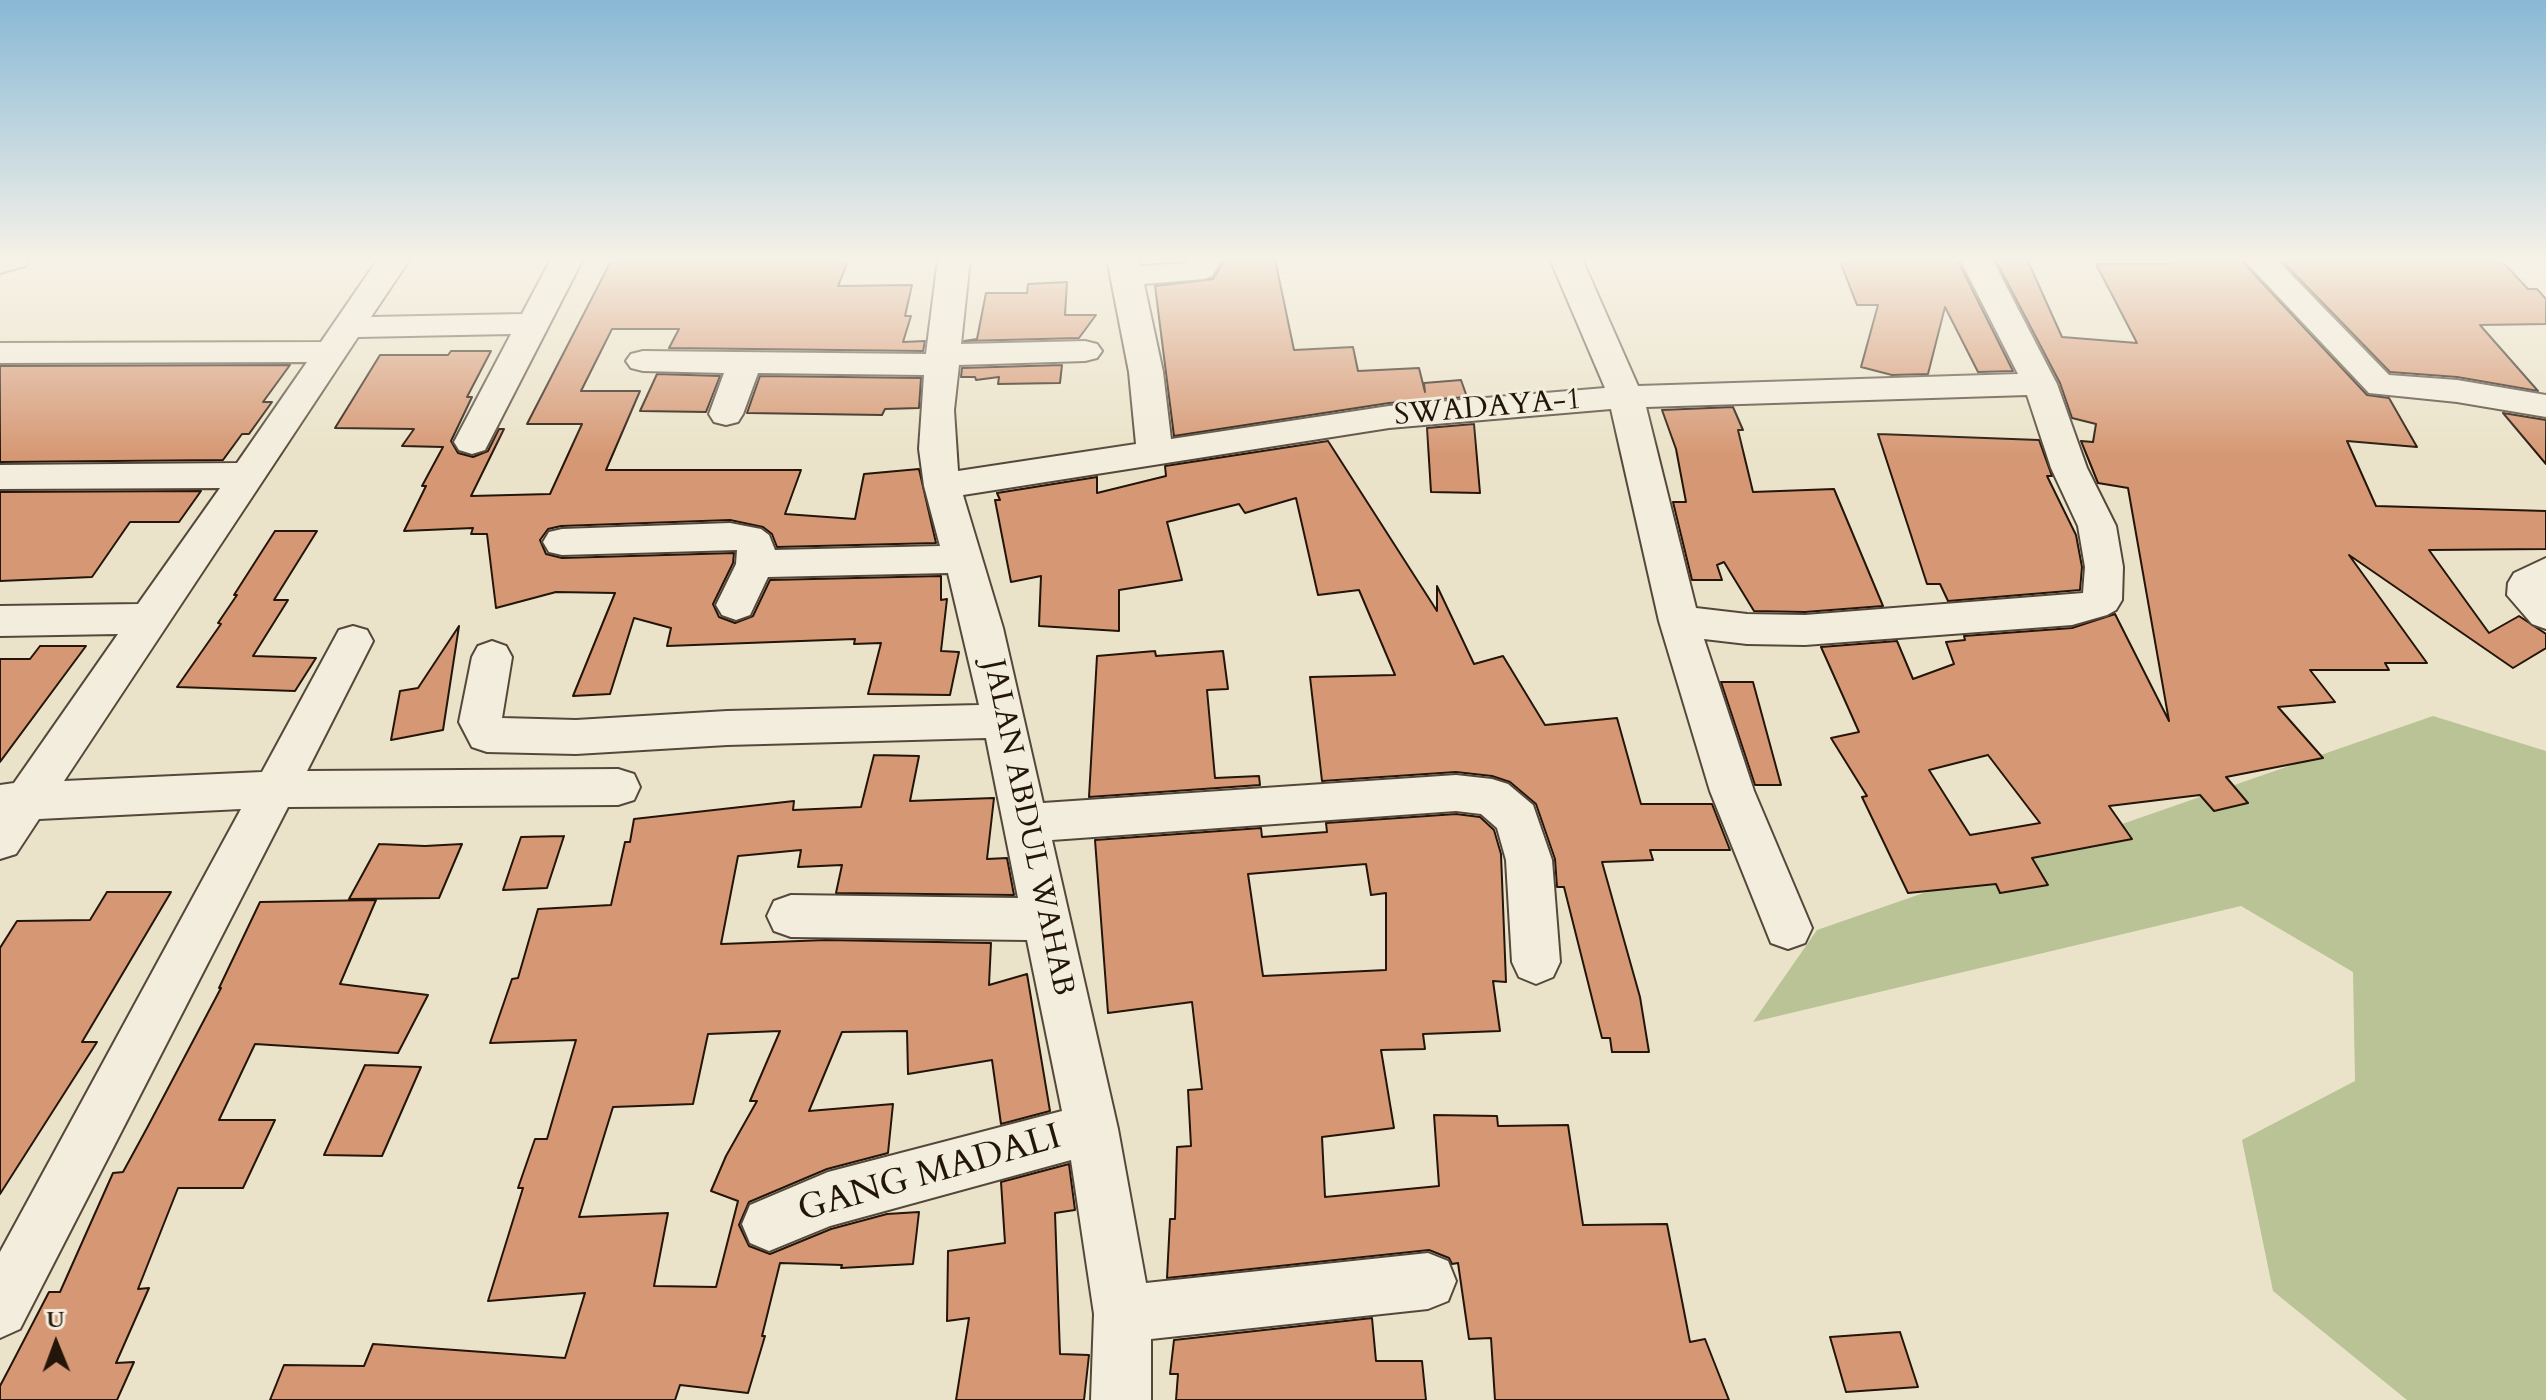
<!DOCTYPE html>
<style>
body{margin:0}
#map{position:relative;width:2546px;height:1400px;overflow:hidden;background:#ebe3c9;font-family:Cardo,serif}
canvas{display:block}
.north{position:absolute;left:16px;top:1304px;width:80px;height:80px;-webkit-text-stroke:6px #f2eddc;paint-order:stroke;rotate:359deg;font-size:22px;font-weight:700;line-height:32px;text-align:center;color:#23150a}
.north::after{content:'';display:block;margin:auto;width:28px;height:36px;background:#23150a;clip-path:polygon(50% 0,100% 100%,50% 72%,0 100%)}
</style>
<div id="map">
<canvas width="2546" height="1400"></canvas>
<div class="north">U</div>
</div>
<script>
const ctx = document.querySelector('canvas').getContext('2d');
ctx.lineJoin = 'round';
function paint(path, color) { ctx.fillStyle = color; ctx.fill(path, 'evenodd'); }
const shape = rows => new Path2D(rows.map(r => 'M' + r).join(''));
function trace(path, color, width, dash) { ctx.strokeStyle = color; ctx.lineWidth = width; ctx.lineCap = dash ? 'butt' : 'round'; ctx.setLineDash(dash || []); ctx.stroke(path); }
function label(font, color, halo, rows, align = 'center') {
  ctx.font = font + ' Cardo,serif'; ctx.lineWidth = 6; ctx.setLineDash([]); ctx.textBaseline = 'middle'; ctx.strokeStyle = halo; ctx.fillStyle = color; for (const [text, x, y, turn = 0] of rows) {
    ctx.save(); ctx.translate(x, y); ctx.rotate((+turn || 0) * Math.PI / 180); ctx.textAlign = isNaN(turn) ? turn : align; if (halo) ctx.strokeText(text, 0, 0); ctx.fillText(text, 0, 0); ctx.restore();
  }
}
const green = shape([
 [2433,716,2546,751,2546,1400,2407,1400,2273,1291,2242,1140,2355,1081,2353,972,2241,906,1753,1022,1817,930]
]);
const building = shape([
 [612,259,849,259,838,286,912,285,905,316,911,316,903,342,925,341,923,351,669,348,679,329,612,329,581,391,640,391,606,470,801,470,785,514,855,519,864,474,919,469,936,543,777,547,772,534,763,527,730,520,561,526,548,529,540,540,546,554,562,558,734,553,733,563,713,604,719,617,735,623,753,616,770,580,941,576,941,600,947,599,941,651,959,652,950,695,868,694,881,643,854,644,855,639,667,646,671,628,634,618,610,694,573,696,615,593,556,592,496,608,487,534,471,534,473,528,404,531,426,486,422,486,443,447,402,446,414,429,335,428,380,355,448,355,451,351,491,351,467,397,472,397,451,441,458,453,473,457,488,451,499,429,504,429,471,496,550,494,582,424,527,424,612,259],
 [1225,259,1275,259,1294,350,1353,347,1358,371,1419,368,1425,392,1424,383,1461,380,1467,397,1389,403,1174,436,1155,286,1213,279,1225,259],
 [1839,259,1957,259,2013,371,1978,372,1945,307,1928,374,1892,375,1861,367,1878,305,1857,305,1839,259],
 [1995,259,2027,259,2062,337,2137,343,2096,264,2169,264,2166,259,2240,259,2367,395,2389,398,2417,447,2347,441,2376,506,2546,511,2546,549,2429,550,2489,633,2519,616,2546,634,2546,648,2513,668,2349,555,2427,663,2385,663,2389,670,2310,670,2335,702,2278,707,2323,758,2226,777,2248,803,2214,811,2200,795,2109,806,2132,839,2032,858,2048,885,2000,893,1996,884,1908,893,1862,797,1867,796,1831,738,1859,732,1821,647,1897,641,1913,679,1954,664,1946,642,1965,640,1964,636,2072,628,2115,614,2169,721,2128,488,2098,483,2081,441,2093,442,2096,424,2072,418,2060,383,1995,259],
 [1988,755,2040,823,1970,835,1929,770,1988,755],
 [2280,259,2500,259,2528,289,2537,289,2546,299,2546,324,2480,325,2538,391,2457,377,2390,372,2280,259],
 [1067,282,1065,315,1096,315,1079,338,964,341,977,339,986,293,1027,293,1028,284,1067,282],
 [290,365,263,402,272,402,249,434,242,434,223,460,0,462,0,366,290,365],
 [1062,365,1060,383,998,384,999,377,976,380,975,377,961,377,962,368,1062,365],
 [657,374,720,376,706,412,640,411,657,374],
 [760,376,921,378,919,408,885,409,882,415,747,413,760,376],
 [1733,407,1743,430,1738,430,1753,492,1834,489,1883,606,1805,612,1754,611,1724,562,1717,565,1722,580,1692,580,1673,502,1686,502,1676,449,1662,410,1733,407],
 [2503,413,2546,420,2546,464,2503,413],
 [1474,424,1480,493,1431,492,1427,428,1474,424],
 [1878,434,2039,440,2052,476,2047,476,2076,535,2082,567,2080,590,1948,601,1940,584,1927,584,1878,434],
 [1328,441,1437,611,1437,586,1474,664,1503,656,1545,725,1617,718,1641,804,1712,804,1730,850,1650,850,1653,860,1602,862,1640,997,1649,1052,1612,1052,1610,1038,1602,1038,1564,887,1557,887,1555,859,1536,804,1510,782,1492,776,1456,772,1322,781,1310,677,1395,675,1359,590,1318,595,1296,498,1245,513,1239,504,1167,522,1182,580,1119,590,1119,631,1039,626,1041,576,1011,582,995,500,1000,500,997,493,1097,477,1097,493,1166,476,1165,466,1328,441],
 [201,491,179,522,130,522,92,577,0,581,0,492,201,491],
 [275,531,317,531,274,600,288,600,253,656,316,658,295,691,177,687,221,624,218,623,237,595,234,595,275,531],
 [459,626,443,730,391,740,400,691,418,688,459,626],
 [40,646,86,646,0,762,0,659,30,659,40,646],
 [1155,651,1156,656,1223,651,1228,689,1207,690,1215,778,1259,776,1260,785,1089,797,1097,656,1155,651],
 [1721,682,1753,682,1781,785,1755,785,1721,682],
 [874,755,919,756,910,801,994,798,987,859,1007,858,1014,895,836,893,842,865,798,867,801,850,738,856,721,944,826,940,991,943,989,985,1027,974,1050,1111,1001,1124,992,1060,908,1074,907,1031,842,1032,809,1111,893,1104,888,1153,827,1169,749,1202,739,1225,749,1246,770,1254,831,1229,887,1214,919,1212,913,1264,841,1268,842,1265,780,1263,762,1336,765,1336,748,1393,680,1385,675,1400,270,1400,284,1365,364,1366,373,1344,565,1358,585,1293,488,1301,523,1188,518,1188,535,1139,547,1139,576,1040,490,1043,512,979,518,978,538,909,611,905,625,842,630,842,634,819,794,801,793,810,861,807,874,755],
 [780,1031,750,1101,757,1101,726,1156,711,1191,738,1201,716,1287,654,1286,668,1213,579,1217,613,1107,693,1104,708,1034,780,1031],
 [1456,814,1480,817,1494,830,1501,854,1506,982,1493,981,1500,1031,1423,1034,1425,1049,1381,1050,1394,1128,1322,1137,1325,1197,1439,1186,1434,1115,1497,1116,1498,1126,1568,1125,1583,1225,1667,1224,1690,1342,1705,1339,1729,1400,1495,1400,1491,1338,1469,1339,1458,1263,1452,1264,1449,1258,1429,1250,1167,1278,1170,1219,1175,1219,1177,1147,1191,1146,1188,1090,1202,1089,1192,1002,1108,1013,1095,840,1261,828,1262,837,1327,832,1326,823,1456,814],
 [1366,864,1371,895,1386,893,1386,970,1263,976,1248,874,1366,864],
 [564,836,547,888,503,890,521,837,564,836],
 [379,844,425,846,462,844,439,898,349,899,379,844],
 [107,892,171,892,82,1042,97,1042,0,1194,0,948,17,921,90,920,107,892],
 [376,900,340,984,428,995,398,1053,255,1044,219,1120,275,1120,243,1188,178,1188,138,1289,149,1288,116,1363,134,1362,117,1400,0,1400,0,1386,10,1367,49,1292,60,1292,113,1173,123,1172,147,1128,221,988,219,988,260,902,376,900],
 [365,1065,421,1067,382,1156,324,1155,365,1065],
 [1069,1164,1075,1210,1055,1213,1060,1354,1089,1355,1084,1400,956,1400,969,1318,947,1321,948,1251,1005,1243,1001,1182,1069,1164],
 [1372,1318,1376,1361,1422,1361,1426,1400,1176,1400,1178,1374,1170,1374,1174,1340,1372,1318],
 [1900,1332,1918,1387,1846,1392,1830,1337,1900,1332]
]);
const minor = shape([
 [0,259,30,259,25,266,0,273,0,259],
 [378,259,410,259,371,317,522,314,551,259,583,259,485,450,472,454,459,450,454,442,511,334,358,337,64,781,262,772,339,630,353,626,367,630,373,641,307,771,618,769,634,774,640,787,634,800,618,805,288,807,20,1329,0,1338,0,1252,241,809,39,819,16,854,0,859,0,785,14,783,118,634,0,636,0,606,138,604,220,488,0,489,0,465,237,463,307,362,0,363,0,343,321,342,378,259],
 [938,259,970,259,961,344,1085,341,1097,344,1102,351,1097,358,1085,361,959,365,954,410,958,471,1136,444,1129,372,1107,259,1139,259,1140,266,1188,263,1190,259,1222,259,1212,276,1204,279,1144,284,1163,372,1171,439,1389,406,1605,388,1550,259,1582,259,1638,386,2018,374,1960,259,1992,259,2057,384,2087,468,2116,526,2123,567,2122,600,2116,610,2107,615,2072,625,1805,645,1747,644,1704,639,1754,791,1812,928,1805,943,1788,949,1771,943,1710,791,1659,621,1611,409,1389,428,963,495,1003,628,1043,803,1456,775,1492,779,1508,784,1533,805,1552,860,1560,962,1553,977,1536,984,1519,977,1512,962,1506,860,1497,828,1481,814,1456,811,1052,840,1118,1129,1146,1283,1428,1253,1448,1261,1456,1281,1448,1301,1428,1309,1151,1339,1151,1400,1091,1400,1094,1314,1071,1160,830,1226,769,1251,750,1243,742,1224,750,1205,828,1172,1062,1111,1027,940,791,937,774,931,767,916,774,901,791,895,1018,898,986,738,727,745,576,754,487,752,472,747,459,722,472,657,478,646,492,641,506,646,512,657,502,718,576,720,727,711,979,705,948,573,768,577,750,615,736,620,722,615,716,605,736,564,737,550,562,555,549,552,543,542,549,532,562,529,730,523,761,529,769,535,775,550,940,546,924,486,919,449,924,375,758,373,743,414,738,422,726,425,714,422,709,414,724,373,643,371,631,368,626,361,631,354,643,351,926,354,938,259],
 [2027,395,2051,468,2078,526,2085,567,2083,593,1805,615,1747,614,1696,608,1646,407,2027,395],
 [2243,259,2276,259,2389,375,2457,380,2546,395,2546,417,2457,402,2369,393,2243,259],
 [2546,558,2546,629,2532,624,2507,595,2508,583,2514,573,2546,558]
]);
const streetNames = [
 ["SWADAYA-1",1488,409,-5],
 ["JALAN ABDUL WAHAB",1027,828,78]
];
const nearStreetnames = [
 ["GANG MADALI",930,1175,-16]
];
paint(green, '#b9c395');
paint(building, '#d69874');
trace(building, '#23150a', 2);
trace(minor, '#55483a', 4);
paint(minor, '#f2eddc');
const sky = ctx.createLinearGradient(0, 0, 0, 455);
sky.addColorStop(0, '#88b8d6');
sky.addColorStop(0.57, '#f6f2e7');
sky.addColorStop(1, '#f6f2e700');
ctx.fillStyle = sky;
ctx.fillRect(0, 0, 2546, 455);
label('30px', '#23150a', '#f2eddc', streetNames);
label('36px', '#23150a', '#f2eddc', nearStreetnames);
</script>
